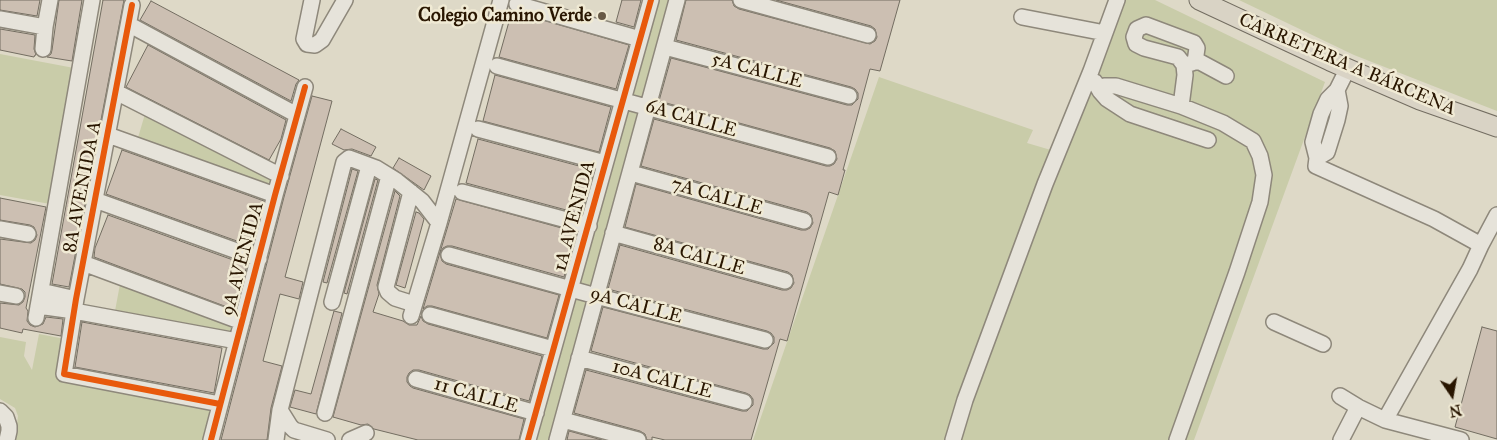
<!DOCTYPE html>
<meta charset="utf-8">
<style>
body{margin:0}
#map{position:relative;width:1497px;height:440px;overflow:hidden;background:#ded9c7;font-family:"IM FELL Great Primer",serif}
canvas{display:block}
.north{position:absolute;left:1427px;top:370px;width:50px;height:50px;-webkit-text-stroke:4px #f0ead4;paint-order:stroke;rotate:168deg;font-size:14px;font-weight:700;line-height:20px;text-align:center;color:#291601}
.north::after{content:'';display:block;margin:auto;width:18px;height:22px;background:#291601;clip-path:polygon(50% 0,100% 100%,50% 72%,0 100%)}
</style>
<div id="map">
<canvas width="1497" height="440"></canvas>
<div class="north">N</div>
</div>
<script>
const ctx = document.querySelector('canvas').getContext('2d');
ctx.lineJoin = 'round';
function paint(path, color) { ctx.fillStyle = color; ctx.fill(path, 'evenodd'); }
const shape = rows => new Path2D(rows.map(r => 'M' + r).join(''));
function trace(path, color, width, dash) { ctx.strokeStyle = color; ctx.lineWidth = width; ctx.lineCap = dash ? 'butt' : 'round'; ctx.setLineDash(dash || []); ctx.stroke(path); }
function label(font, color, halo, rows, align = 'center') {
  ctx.font = font + ' "IM FELL Great Primer",serif'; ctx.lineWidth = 5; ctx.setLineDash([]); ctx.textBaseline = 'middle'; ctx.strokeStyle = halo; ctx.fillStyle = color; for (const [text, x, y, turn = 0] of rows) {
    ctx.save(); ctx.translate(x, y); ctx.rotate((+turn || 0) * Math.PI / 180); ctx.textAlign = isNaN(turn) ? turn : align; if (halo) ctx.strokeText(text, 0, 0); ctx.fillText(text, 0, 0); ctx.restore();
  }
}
const green = shape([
 [651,0,677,0,557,440,528,440],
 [1122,0,1155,0,1325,82,1194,440,753,440,879,77,1033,130,1027,143,1061,153],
 [1239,0,1497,0,1497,111,1354,55],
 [0,54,74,68,50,204,0,195],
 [145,114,273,180,270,187,137,141],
 [120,284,232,324,230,332,115,311],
 [39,334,65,339,59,378,211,408,204,440,15,440,18,416,15,408,0,399,0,337,26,342,24,356,32,370]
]);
const building = shape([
 [0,0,40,0,37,16,0,10,0,0],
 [59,0,82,0,72,61,47,57,51,54,52,50,59,0],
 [103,0,124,0,69,287,52,284,103,0],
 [622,0,641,0,634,27,616,22,622,0],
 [686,0,732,0,734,6,739,9,870,44,875,41,877,37,875,29,871,26,776,0,900,0,880,71,870,69,843,170,845,170,838,195,829,192,787,341,780,339,751,440,665,440,652,437,652,440,647,440,645,434,640,431,574,413,586,370,742,411,747,411,753,405,753,399,750,395,746,393,591,351,603,307,763,349,768,349,774,343,774,337,771,333,767,331,608,289,620,245,782,290,787,290,791,288,794,283,792,275,788,272,625,227,636,184,801,230,806,230,810,228,813,223,811,215,807,212,641,166,654,119,826,166,830,166,834,164,837,159,835,151,830,148,659,101,671,58,847,105,852,105,858,99,858,93,855,89,851,87,676,40,686,0],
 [151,1,299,80,296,84,291,101,140,20,151,1],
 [512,11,629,45,616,89,499,57,512,11],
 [0,29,35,35,34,49,36,55,35,55,34,57,0,50,0,29],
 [148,45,286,120,281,139,269,160,126,87,148,45],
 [495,75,611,107,599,152,483,121,495,75],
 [312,96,332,101,285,277,303,282,299,299,280,294,263,361,282,366,271,408,267,440,221,440,284,197,312,96],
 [341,129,376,147,371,156,352,149,344,150,332,144,341,129],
 [478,139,594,170,581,214,466,183,478,139],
 [122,150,264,201,248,245,106,194,122,150],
 [399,158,431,176,424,190,393,168,399,158],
 [352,169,358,171,327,283,323,282,352,169],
 [375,179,378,180,347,294,344,293,375,179],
 [395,191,400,196,377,285,379,294,373,312,403,321,409,325,417,325,421,316,423,321,428,324,542,356,529,401,419,370,413,370,409,373,407,377,407,382,410,386,413,388,524,419,519,440,418,440,374,429,368,424,361,425,333,417,395,191],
 [0,198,46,207,26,308,28,311,27,321,30,325,35,327,43,324,46,317,63,319,61,336,23,329,22,333,0,328,0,303,19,305,23,302,25,297,25,292,22,289,0,284,0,239,31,243,35,240,37,235,34,227,30,225,0,220,0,198],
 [456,199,576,232,564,277,452,246,447,246,443,248,440,253,442,261,446,264,559,295,547,338,432,306,427,306,423,309,456,199],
 [416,212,419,213,424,219,405,288,396,285,416,212],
 [108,215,247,265,235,310,94,257,95,248,108,215],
 [334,311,342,313,316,414,290,407,295,390,311,394,334,311],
 [82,322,222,348,214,393,75,367,82,322],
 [1482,327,1497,331,1497,439,1455,427,1482,327],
 [569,431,602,440,567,440,569,431]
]);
const minor = shape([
 [312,0,304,39,307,44,315,45,322,40,345,0],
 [741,0,868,35],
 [517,4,640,39],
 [132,5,76,299,64,374,220,404],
 [1022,17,1105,33],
 [0,19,45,27,43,49],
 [130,25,297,115],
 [45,27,50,0],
 [665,47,849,96],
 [1186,65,1195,62,1200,62,1226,76],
 [497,66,828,157],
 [1348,68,1337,90,1328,99,1321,114,1313,142,1317,158,1316,166,1434,219,1481,245,1470,269,1385,420,1461,440],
 [1095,82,1100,91,1107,99,1130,114,1208,140],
 [1100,91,1104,86,1116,86,1181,106,1223,123,1253,141,1260,156,1264,175,1260,202,1237,272,1177,440],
 [116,92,281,176],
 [1181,106,1185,75,1184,65,1178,57,1144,48,1136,44,1134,37,1137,29,1146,25,1194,43,1197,48,1195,62],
 [478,129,605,163],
 [108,135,275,195],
 [1317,158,1327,152,1337,120,1340,106,1337,90],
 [631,173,804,221],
 [411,192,386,287,388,292,395,298,414,304],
 [462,192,589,226],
 [95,200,259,259],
 [0,229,28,234],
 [613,233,785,281],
 [1481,245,1497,215],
 [449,255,596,296,765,340],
 [83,263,242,322],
 [41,291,76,299],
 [0,293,16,296],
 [332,302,369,166],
 [38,306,74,311,237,341],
 [430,315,553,349],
 [411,316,439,223,501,0],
 [36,318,92,0],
 [1274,322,1323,344],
 [579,358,744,402],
 [416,379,536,413],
 [1340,396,1358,407],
 [280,410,290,426,294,430,327,440],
 [0,411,6,417,9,426,9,431,7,440],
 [325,413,389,176],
 [563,420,638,440],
 [211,440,275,195,305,87],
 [276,440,280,410,344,162,349,158,376,168,397,181,422,201,439,223],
 [350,440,366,433],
 [528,440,651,0],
 [557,440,677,0],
 [953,440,965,400,1045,184,1091,71,1117,0],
 [1341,440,1358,407,1385,420]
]);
const major = shape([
 [1199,0,1330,61,1420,100,1497,127]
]);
const cycleway = shape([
 [132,5,76,299,64,374,220,404],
 [211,440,275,195,305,87],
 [528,440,651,0]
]);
const markers = [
 [602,16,5,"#685a46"]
];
const poiNames = [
 ["Colegio Camino Verde",592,16]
];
const streetNames = [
 ["CARRETERA A BÁRCENA",1347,65,23],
 ["5A CALLE",757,71,15],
 ["6A CALLE",691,119,16],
 ["8A AVENIDA A",83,187,-79],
 ["7A CALLE",717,197,16],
 ["1A AVENIDA",575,216,-75],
 ["8A CALLE",699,257,16],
 ["9A AVENIDA",243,259,-75],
 ["9A CALLE",636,306,15],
 ["10A CALLE",662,380,15],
 ["11 CALLE",476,396,16]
];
paint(green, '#c9cca9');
paint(building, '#ccbfb2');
trace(building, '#736d61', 1);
trace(minor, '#8e887b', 18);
trace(major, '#736d61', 21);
trace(minor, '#e6e3da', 15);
trace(major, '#d9d3c5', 19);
trace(cycleway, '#e8590c', 6);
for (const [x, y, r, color] of markers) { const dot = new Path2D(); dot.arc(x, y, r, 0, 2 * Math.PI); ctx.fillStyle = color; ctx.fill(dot); trace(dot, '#f0ead4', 2); }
label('bold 19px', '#291601', '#f0ead4', poiNames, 'right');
label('19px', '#291601', '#f0ead4', streetNames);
</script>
